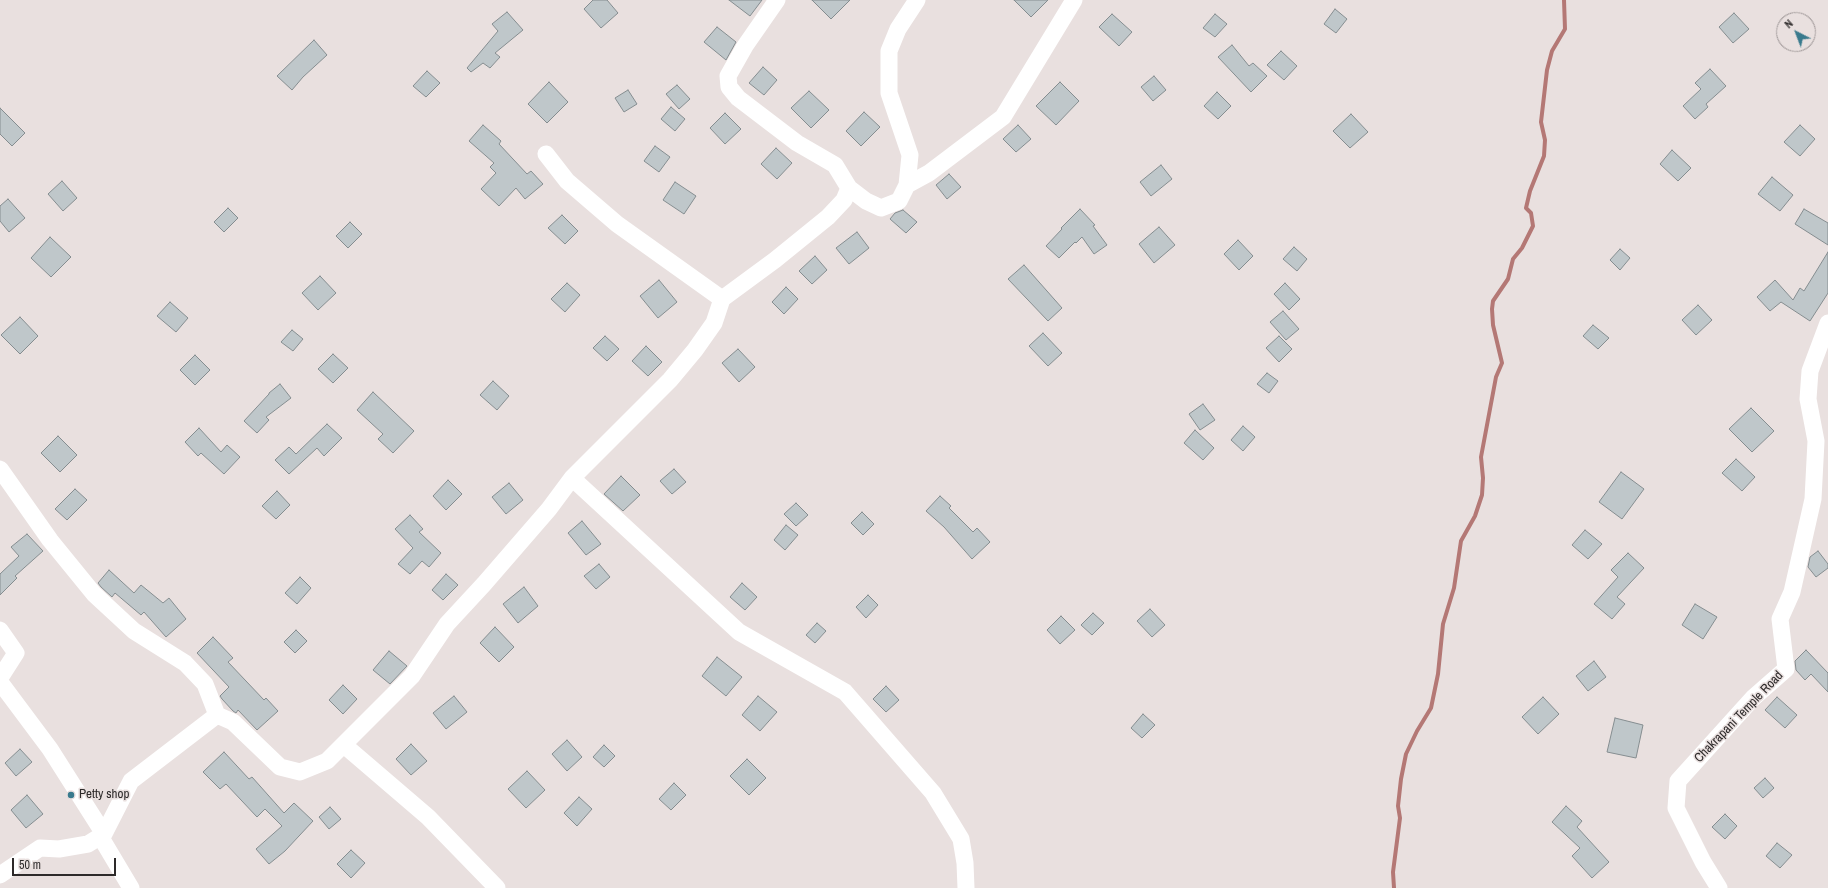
<!DOCTYPE html>
<style>
body{margin:0}
#map{position:relative;width:1828px;height:888px;overflow:hidden;background:#e9e0df;font-family:"Archivo Narrow",sans-serif}
canvas{display:block}
.north{position:absolute;left:1776px;top:12px;width:40px;height:40px;box-sizing:border-box;background:#e9e0df;border:1px solid #9e9797;border-radius:50%;rotate:318deg;font-size:11px;font-weight:700;line-height:16px;text-align:center;color:#2d2a2a}
.north::after{content:'';display:block;margin:auto;width:14px;height:18px;background:#397a8d;clip-path:polygon(50% 0,100% 100%,50% 72%,0 100%)}
.scale{position:absolute;left:12px;top:858px;width:104px;height:18px;box-sizing:border-box;border:2px solid #2d2a2a;border-top:0;padding-left:5px;font-size:12px;line-height:14px;white-space:nowrap;color:#2d2a2a;-webkit-text-stroke:3px #e9e0df;paint-order:stroke}
</style>
<div id="map">
<canvas width="1828" height="888"></canvas>
<div class="north">N</div>
<div class="scale">50 m</div>
</div>
<script>
const ctx = document.querySelector('canvas').getContext('2d');
ctx.lineJoin = 'round';
const shape = rows => new Path2D(rows.map(r => 'M' + r).join(''));
function trace(path, color, width, dash) { ctx.strokeStyle = color; ctx.lineWidth = width; ctx.lineCap = dash ? 'butt' : 'round'; ctx.setLineDash(dash || []); ctx.stroke(path); }
function paint(path, color) { ctx.fillStyle = color; ctx.fill(path, 'evenodd'); }
function label(font, color, halo, rows, align = 'center') {
  ctx.font = font + ' "Archivo Narrow",sans-serif'; ctx.lineWidth = 3; ctx.setLineDash([]); ctx.textBaseline = 'middle'; ctx.strokeStyle = halo; ctx.fillStyle = color; for (const [text, x, y, turn = 0] of rows) {
    ctx.save(); ctx.translate(x, y); ctx.rotate((+turn || 0) * Math.PI / 180); ctx.textAlign = isNaN(turn) ? turn : align; if (halo) ctx.strokeText(text, 0, 0); ctx.fillText(text, 0, 0); ctx.restore();
  }
}
const stream = shape([
 [1394,888,1393,872,1400,818,1398,806,1401,779,1406,754,1417,731,1431,708,1438,674,1443,624,1454,588,1461,541,1475,516,1482,495,1483,478,1481,457,1496,377,1502,363,1493,325,1492,309,1493,301,1508,279,1513,259,1522,248,1533,226,1531,213,1526,208,1530,191,1544,156,1545,140,1541,122,1547,70,1552,51,1565,29,1564,0]
]);
const building = shape([
 [593,0,607,0,618,13,601,28,584,9,593,0],
 [729,0,762,0,750,16,729,0],
 [812,0,850,0,831,19,812,0],
 [1014,0,1048,0,1031,17,1014,0],
 [1335,9,1347,19,1336,33,1324,24,1335,9],
 [507,12,523,30,495,53,500,57,490,68,483,63,471,72,467,68,498,31,492,24,507,12],
 [1734,13,1749,29,1733,43,1719,27,1734,13],
 [1112,14,1132,32,1119,46,1099,27,1112,14],
 [1215,14,1227,24,1215,37,1203,28,1215,14],
 [717,27,736,42,726,60,704,42,717,27],
 [314,40,327,55,303,77,292,90,277,76,314,40],
 [1232,45,1249,66,1253,63,1267,76,1251,92,1218,57,1232,45],
 [1281,51,1297,66,1284,80,1267,65,1281,51],
 [763,67,777,80,764,95,749,83,763,67],
 [1710,69,1726,86,1706,104,1708,107,1695,119,1683,106,1701,89,1695,83,1710,69],
 [427,71,440,83,426,97,413,86,427,71],
 [1154,76,1166,90,1153,101,1141,87,1154,76],
 [549,82,568,102,547,123,528,104,549,82],
 [1060,82,1079,101,1056,125,1036,106,1060,82],
 [677,85,690,99,679,109,666,94,677,85],
 [628,90,637,104,624,112,615,98,628,90],
 [809,91,829,110,811,128,791,108,809,91],
 [1217,92,1231,106,1218,119,1204,106,1217,92],
 [671,107,685,119,675,131,661,119,671,107],
 [0,108,25,133,12,146,0,134,0,108],
 [864,112,880,127,861,146,846,131,864,112],
 [725,113,741,129,725,144,710,128,725,113],
 [1351,114,1368,132,1350,148,1333,131,1351,114],
 [483,125,501,141,499,144,527,174,531,171,543,184,525,199,516,188,499,206,481,189,496,173,490,167,494,163,469,141,483,125],
 [1018,125,1031,139,1016,152,1003,139,1018,125],
 [1800,125,1815,139,1800,156,1784,142,1800,125],
 [655,146,670,157,659,172,644,161,655,146],
 [776,148,792,163,777,179,761,164,776,148],
 [1672,150,1691,168,1678,181,1660,164,1672,150],
 [1161,165,1172,179,1151,196,1140,182,1161,165],
 [949,174,961,187,947,199,936,185,949,174],
 [1772,177,1793,195,1780,211,1758,194,1772,177],
 [62,181,77,198,63,211,48,194,62,181],
 [675,182,696,196,684,214,663,200,675,182],
 [8,199,25,218,9,232,0,221,0,206,8,199],
 [228,208,238,218,224,232,214,222,228,208],
 [1080,209,1095,225,1093,226,1107,245,1094,254,1082,237,1076,243,1075,242,1059,258,1046,246,1062,229,1061,228,1080,209],
 [1804,209,1828,223,1828,245,1795,224,1804,209],
 [903,210,917,222,906,233,890,219,895,213,903,210],
 [562,215,578,231,565,244,548,228,562,215],
 [350,222,362,234,348,248,336,236,350,222],
 [1159,227,1175,245,1154,263,1139,244,1159,227],
 [857,232,869,248,849,264,836,248,857,232],
 [50,237,71,257,51,277,31,258,50,237],
 [1238,240,1253,256,1239,270,1224,254,1238,240],
 [1294,247,1307,259,1297,271,1283,259,1294,247],
 [1620,249,1630,258,1620,270,1610,260,1620,249],
 [1828,252,1828,293,1810,321,1781,302,1770,311,1757,297,1775,280,1793,300,1800,288,1804,291,1828,252],
 [815,256,827,270,812,284,799,271,815,256],
 [1024,265,1062,308,1048,321,1008,279,1024,265],
 [320,276,336,293,318,310,302,293,320,276],
 [659,280,677,302,658,318,640,296,659,280],
 [567,283,580,295,565,312,551,299,567,283],
 [1285,283,1300,299,1289,310,1274,294,1285,283],
 [786,287,798,299,784,314,772,302,786,287],
 [170,302,188,318,176,332,157,316,170,302],
 [1698,305,1712,320,1696,335,1682,320,1698,305],
 [1283,311,1299,329,1286,340,1270,322,1283,311],
 [20,317,38,336,20,354,1,335,20,317],
 [1593,325,1609,338,1598,349,1583,336,1593,325],
 [292,330,303,339,293,351,281,342,292,330],
 [1043,333,1062,353,1048,366,1029,346,1043,333],
 [605,336,619,349,607,361,593,348,605,336],
 [1279,336,1292,349,1279,362,1266,348,1279,336],
 [646,346,662,362,648,376,632,361,646,346],
 [738,349,755,367,739,382,722,363,738,349],
 [333,354,348,368,333,383,318,369,333,354],
 [195,355,210,370,195,385,180,370,195,355],
 [1267,373,1278,381,1269,393,1257,384,1267,373],
 [493,381,509,396,497,410,480,395,493,381],
 [280,384,291,398,266,417,269,420,257,433,244,421,269,394,269,393,280,384],
 [373,392,414,431,393,453,378,439,383,434,357,410,373,392],
 [1203,404,1215,420,1200,430,1189,414,1203,404],
 [1751,408,1774,431,1752,452,1729,429,1751,408],
 [327,424,342,438,324,456,317,448,289,474,275,460,289,447,296,454,327,424],
 [1243,426,1255,437,1243,451,1231,440,1243,426],
 [199,428,221,452,227,445,240,457,224,474,201,453,198,456,185,442,199,428],
 [1195,430,1214,448,1203,460,1184,443,1195,430],
 [58,436,77,455,60,472,41,453,58,436],
 [1736,459,1755,477,1742,491,1722,473,1736,459],
 [674,469,686,482,672,494,660,481,674,469],
 [1621,472,1644,489,1622,519,1599,502,1621,472],
 [621,476,640,495,623,511,604,494,621,476],
 [448,480,462,494,446,510,433,496,448,480],
 [509,483,523,500,506,514,492,497,509,483],
 [75,489,87,500,67,520,55,509,75,489],
 [277,491,290,505,276,519,262,506,277,491],
 [940,496,951,506,949,508,973,532,977,528,990,542,972,559,944,527,926,511,940,496],
 [796,503,808,515,796,526,784,514,796,503],
 [862,512,874,524,863,535,851,523,862,512],
 [410,515,423,529,419,532,441,553,429,567,422,561,410,574,398,564,413,548,395,529,410,515],
 [582,521,601,544,586,555,568,533,582,521],
 [786,525,798,535,785,550,774,540,786,525],
 [1585,530,1602,544,1588,559,1572,545,1585,530],
 [27,534,43,551,15,576,17,578,0,595,0,574,19,556,11,547,27,534],
 [1818,551,1828,564,1828,568,1816,577,1808,567,1810,557,1818,551],
 [1628,553,1644,568,1617,597,1625,604,1612,619,1594,604,1618,577,1611,570,1628,553],
 [599,564,610,577,596,589,584,576,599,564],
 [109,570,134,593,141,585,163,603,169,598,186,619,166,637,144,612,141,615,115,593,112,597,101,587,98,583,109,570],
 [446,574,458,585,443,600,432,590,446,574],
 [300,577,311,588,297,604,285,593,300,577],
 [742,583,757,597,745,610,730,597,742,583],
 [524,587,538,606,518,623,503,604,524,587],
 [868,595,878,605,866,618,856,607,868,595],
 [1695,604,1717,617,1703,639,1682,625,1695,604],
 [1150,609,1165,625,1152,637,1137,621,1150,609],
 [1093,613,1104,623,1092,635,1081,625,1093,613],
 [1061,616,1075,630,1060,644,1047,630,1061,616],
 [817,623,826,631,815,643,806,635,817,623],
 [495,627,514,647,499,662,480,643,495,627],
 [296,630,307,641,295,653,284,642,296,630],
 [213,637,233,658,228,662,264,700,266,698,278,711,257,730,238,710,236,713,233,711,222,699,220,696,229,687,197,653,213,637],
 [1806,650,1828,673,1828,692,1811,674,1805,680,1796,670,1795,661,1806,650],
 [389,651,407,666,390,684,373,670,389,651],
 [717,657,742,677,726,696,702,676,717,657],
 [1594,661,1606,677,1588,691,1576,676,1594,661],
 [343,685,357,699,343,714,329,700,343,685],
 [886,686,899,700,886,712,873,699,886,686],
 [454,696,467,712,446,729,433,713,454,696],
 [758,696,777,712,760,731,742,715,758,696],
 [1543,697,1559,714,1538,734,1522,717,1543,697],
 [1777,697,1797,715,1785,728,1765,710,1777,697],
 [1143,714,1155,725,1142,738,1131,728,1143,714],
 [1615,718,1643,725,1636,758,1607,752,1615,718],
 [567,740,582,757,567,771,552,754,567,740],
 [411,744,427,761,411,775,396,759,411,744],
 [604,745,615,756,604,767,593,757,604,745],
 [20,749,32,762,16,776,5,763,20,749],
 [224,752,249,779,252,777,284,813,294,803,313,821,285,851,269,864,256,849,282,826,265,809,257,817,226,784,220,789,203,772,224,752],
 [747,759,766,778,749,795,730,776,747,759],
 [527,771,545,790,526,808,508,789,527,771],
 [1765,778,1774,788,1763,798,1754,788,1765,778],
 [674,783,686,795,671,810,659,799,674,783],
 [27,795,43,814,26,828,11,810,27,795],
 [579,797,592,809,577,826,564,813,579,797],
 [1566,806,1582,821,1577,827,1609,862,1592,878,1572,856,1580,848,1552,822,1566,806],
 [330,807,341,819,329,829,319,817,330,807],
 [1725,814,1737,826,1725,839,1712,827,1725,814],
 [1777,843,1792,855,1780,868,1766,856,1777,843],
 [351,850,365,863,351,878,337,864,351,850]
]);
const street = shape([
 [546,154,567,181,617,224,722,299],
 [907,185,929,173,1003,117,1074,0],
 [849,188,866,201,881,208,899,201,907,185,910,155,889,93,889,51,898,29,917,0],
 [0,469,50,540,94,594,134,631,185,663,205,684,217,715],
 [572,478,739,632,845,692,933,793,961,839,965,863,966,888],
 [0,630,16,653,0,678],
 [0,682,50,749,104,834],
 [344,745,428,817,497,888],
 [100,836,131,888],
 [0,875,40,848,59,849,88,844,104,834,131,781,217,715,233,722,280,767,300,772,327,761,412,676,447,624,484,584,549,509,572,478,670,380,695,350,714,323,722,299,775,260,828,217,844,200,849,188,835,165,797,143,738,98,729,87,728,76,745,46,777,0],
 [1719,888,1703,862,1676,808,1678,781,1753,698,1786,669,1780,619,1792,592,1813,499,1816,441,1808,399,1810,371,1828,323]
]);
const markers = [
 [71,795,4,"#397a8d"]
];
const streetNames = [
 ["Chakrapani Temple Road",1739,717,-46]
];
const poiNames = [
 ["Petty shop",79,795]
];
trace(stream, '#b47875', 4);
paint(building, '#bfc7ca');
trace(building, '#858d90', 1);
trace(street, '#fff', 17);
for (const [x, y, r, color] of markers) { const dot = new Path2D(); dot.arc(x, y, r, 0, 2 * Math.PI); ctx.fillStyle = color; ctx.fill(dot); trace(dot, '#e9e0df', 1.5); }
label('13px', '#2d2a2a', '#e9e0df', streetNames);
label('13px', '#2d2a2a', '#e9e0df', poiNames, 'left');
</script>
